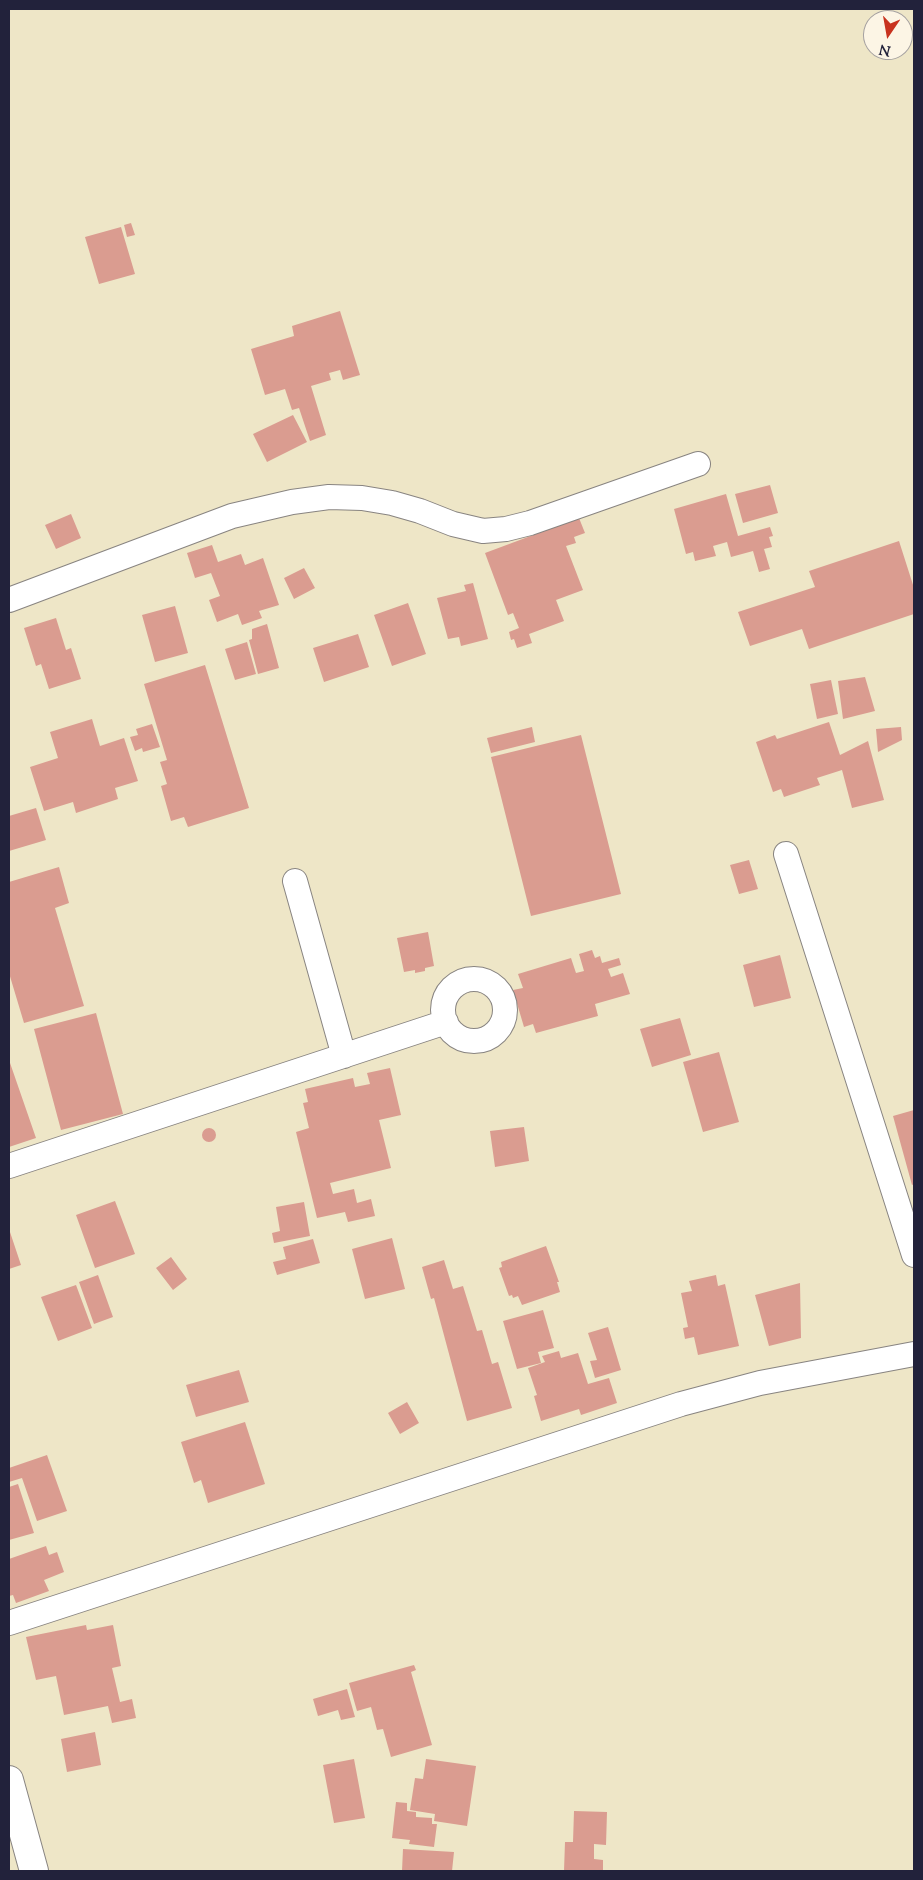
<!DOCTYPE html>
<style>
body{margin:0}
#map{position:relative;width:923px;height:1880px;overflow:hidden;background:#eee6c7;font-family:"Sorts Mill Goudy",serif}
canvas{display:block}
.frame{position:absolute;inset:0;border:10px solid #22223b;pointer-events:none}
.north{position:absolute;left:863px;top:10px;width:50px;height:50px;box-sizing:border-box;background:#fcf5e5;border:1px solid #a5a1a1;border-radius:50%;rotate:192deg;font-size:14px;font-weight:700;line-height:20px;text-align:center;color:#22223b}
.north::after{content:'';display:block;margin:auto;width:18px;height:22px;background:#c8321e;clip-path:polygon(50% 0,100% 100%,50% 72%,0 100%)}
</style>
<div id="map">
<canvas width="923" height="1880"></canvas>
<div class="frame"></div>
<div class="north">N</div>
</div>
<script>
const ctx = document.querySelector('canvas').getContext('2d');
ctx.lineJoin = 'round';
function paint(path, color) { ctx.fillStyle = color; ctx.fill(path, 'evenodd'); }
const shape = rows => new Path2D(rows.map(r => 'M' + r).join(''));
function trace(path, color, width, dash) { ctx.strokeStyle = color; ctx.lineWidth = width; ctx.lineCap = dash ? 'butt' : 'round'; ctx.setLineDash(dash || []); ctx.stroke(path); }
const building = shape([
 [131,223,135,235,127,237,124,225],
 [121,227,135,274,99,284,85,237],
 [340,311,360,375,343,380,340,370,329,373,331,380,311,386,326,435,310,441,299,408,292,410,285,389,265,395,251,349,294,336,292,326],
 [293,415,307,442,267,462,253,434],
 [770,485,778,513,743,523,735,494],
 [726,494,738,536,770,527,773,536,769,537,772,547,764,549,770,569,759,572,753,551,731,557,727,542,713,546,716,556,695,561,693,552,686,554,674,509],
 [71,514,81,538,56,549,45,525],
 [579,518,585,533,574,537,576,543,566,546,583,590,556,600,564,621,529,634,532,643,517,648,514,639,511,640,509,632,519,628,513,613,508,615,485,553],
 [899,541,914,588,914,614,809,649,802,629,750,646,738,612,815,587,809,571],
 [212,545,218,562,241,554,245,565,263,558,279,605,259,611,262,618,242,625,238,614,217,622,209,600,220,596,211,573,195,578,187,553],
 [304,568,315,588,294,599,284,578],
 [473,583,488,639,461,646,459,637,448,639,437,598,466,591,464,585],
 [408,603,426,654,392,666,374,615],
 [175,606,188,653,155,662,142,615],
 [56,618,66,650,71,648,81,679,49,689,41,664,36,666,24,628],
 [267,624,279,668,258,674,249,640,252,639,252,629],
 [358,634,369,667,324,682,313,648],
 [247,642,256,674,235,680,225,649],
 [205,665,249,808,188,827,184,817,171,821,161,786,167,784,160,762,167,760,144,684],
 [865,677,875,711,843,719,838,681],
 [831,680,838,714,817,719,810,684],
 [92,719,100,746,124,738,138,781,115,788,118,799,76,813,73,802,44,811,30,767,58,758,50,732],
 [829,722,840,755,868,741,884,800,852,808,842,770,817,778,820,785,784,797,781,789,773,792,756,742,775,735,777,739],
 [152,724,160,747,143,752,142,748,135,751,130,737,138,735,136,729],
 [532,727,535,742,491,753,487,738],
 [901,727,902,740,878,752,876,729],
 [581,735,621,894,531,916,491,757],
 [36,808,46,840,9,851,9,816],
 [749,860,758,889,739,894,730,865],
 [59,867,69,903,55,908,84,1006,24,1023,9,973,9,882],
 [428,932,434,966,425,968,425,971,415,973,415,970,404,972,397,938],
 [592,950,595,958,600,956,602,963,619,958,621,965,608,969,611,977,623,973,630,994,595,1004,598,1016,536,1033,533,1024,524,1027,513,990,523,988,518,974,571,958,576,973,584,971,579,954],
 [780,955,791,998,754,1007,743,965],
 [96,1013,123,1114,61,1130,34,1029],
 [680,1018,691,1055,652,1067,640,1029],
 [719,1052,739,1122,703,1132,683,1062],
 [9,1060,36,1138,9,1147],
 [390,1068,401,1115,379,1120,391,1168,330,1183,333,1194,354,1189,357,1203,371,1199,375,1216,348,1222,345,1212,317,1218,296,1132,309,1128,303,1103,308,1102,305,1089,353,1078,355,1087,370,1084,367,1073],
 [914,1110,914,1184,912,1185,893,1116],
 [524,1127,529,1161,495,1167,490,1131],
 '202 1135a7 7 0 1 1 14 0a7 7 0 1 1-14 0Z',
 [115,1201,135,1254,95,1268,76,1215],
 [304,1202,310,1236,274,1243,272,1233,280,1231,276,1207],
 [9,1229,21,1265,9,1269],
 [392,1238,405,1289,365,1299,352,1249],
 [313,1239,320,1263,277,1275,273,1262,286,1259,283,1247],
 [546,1246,559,1282,557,1282,560,1292,522,1305,518,1296,513,1298,512,1295,509,1296,499,1268,502,1267,501,1262],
 [171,1257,187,1279,173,1290,156,1268],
 [444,1260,453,1289,463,1286,477,1331,482,1330,492,1364,498,1362,512,1408,467,1421,434,1298,431,1299,422,1267],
 [98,1275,113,1317,94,1324,79,1282],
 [716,1275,718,1286,725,1284,739,1346,698,1355,694,1337,685,1339,683,1328,688,1327,681,1293,692,1291,689,1281],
 [800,1283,801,1338,769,1346,755,1295],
 [76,1285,92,1328,58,1341,41,1297],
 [543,1310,554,1348,538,1352,541,1363,517,1369,503,1321],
 [608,1327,621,1370,595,1378,590,1361,597,1360,588,1333],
 [559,1351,561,1358,578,1353,588,1384,609,1378,617,1403,581,1415,579,1409,541,1421,534,1396,537,1395,528,1368,545,1362,542,1356],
 [239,1370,249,1402,196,1417,186,1385],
 [407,1402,419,1423,400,1434,388,1413],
 [245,1422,265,1484,208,1503,201,1480,194,1483,181,1442],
 [47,1455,67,1511,37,1521,22,1478,9,1482,9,1468],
 [18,1484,34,1533,9,1540,9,1487],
 [46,1546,49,1555,57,1552,64,1572,44,1580,49,1591,16,1603,13,1595,9,1596,9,1559],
 [86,1625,87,1630,113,1625,121,1666,112,1668,120,1702,132,1699,136,1718,112,1723,108,1706,64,1715,56,1676,36,1680,26,1637],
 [414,1665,416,1670,411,1672,432,1745,391,1757,383,1729,377,1730,371,1707,357,1711,349,1683],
 [347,1689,355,1717,341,1720,338,1710,318,1716,313,1699],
 [95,1732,101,1765,67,1772,61,1739],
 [354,1759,365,1818,334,1823,323,1765],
 [426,1759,476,1766,467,1826,434,1821,435,1814,410,1810,415,1778,423,1779],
 [396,1802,407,1803,407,1811,416,1812,416,1817,432,1818,432,1824,437,1824,434,1847,409,1844,410,1840,392,1838],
 [574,1811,607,1812,606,1845,594,1844,594,1859,603,1860,603,1871,564,1871,565,1842,573,1842],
 [403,1849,454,1852,452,1871,402,1871]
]);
const street = shape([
 [9,600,232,516,292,502,329,497,362,498,392,503,420,511,453,524,483,531,506,529,530,523,698,464],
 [786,854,914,1255],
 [295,881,344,1056],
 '443 1010a31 31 0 1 1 62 0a31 31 0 1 1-62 0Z',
 [9,1166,446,1022],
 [9,1623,681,1404,760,1383,914,1354]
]);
const secondary = shape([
 [9,1780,34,1871]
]);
paint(building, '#da9c90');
trace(street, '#888481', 26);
trace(secondary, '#888481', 30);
trace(street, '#fff', 24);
trace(secondary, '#fff', 28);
</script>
